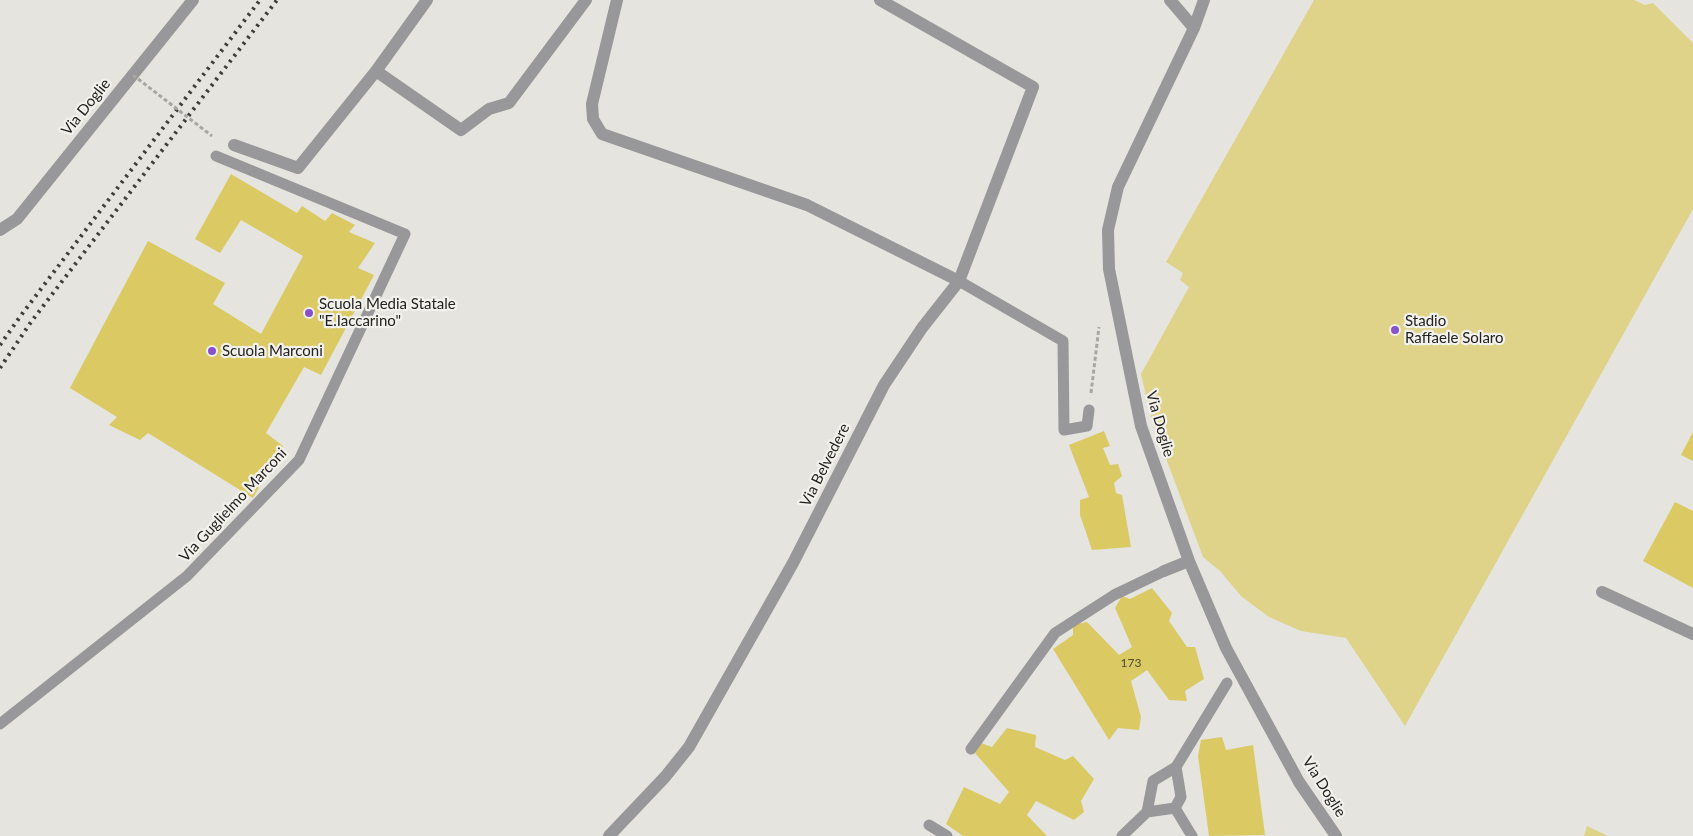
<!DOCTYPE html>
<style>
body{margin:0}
canvas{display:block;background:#e5e4df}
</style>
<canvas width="1693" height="836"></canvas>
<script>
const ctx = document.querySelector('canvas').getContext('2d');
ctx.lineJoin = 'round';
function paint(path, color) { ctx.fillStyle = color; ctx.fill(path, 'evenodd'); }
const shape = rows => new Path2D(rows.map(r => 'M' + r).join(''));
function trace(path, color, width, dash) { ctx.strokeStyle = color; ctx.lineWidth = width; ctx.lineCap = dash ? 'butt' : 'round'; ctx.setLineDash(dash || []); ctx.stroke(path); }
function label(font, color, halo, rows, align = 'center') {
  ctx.font = font + ' Lato,sans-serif'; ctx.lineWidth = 4.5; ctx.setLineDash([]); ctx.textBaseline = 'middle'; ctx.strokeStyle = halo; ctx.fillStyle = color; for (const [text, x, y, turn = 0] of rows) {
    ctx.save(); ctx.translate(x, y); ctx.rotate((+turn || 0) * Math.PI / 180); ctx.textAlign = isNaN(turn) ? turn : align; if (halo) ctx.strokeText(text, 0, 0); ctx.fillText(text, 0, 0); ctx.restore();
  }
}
const green = shape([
 [1314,0,1634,0,1645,5,1653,3,1693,43,1693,209,1405,726,1346,638,1301,631,1269,617,1241,596,1220,571,1203,557,1152,421,1141,374,1189,287,1180,280,1183,273,1166,262],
 [1587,826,1608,836,1584,836]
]);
const building = shape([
 [231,174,297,213,302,206,325,221,332,213,355,225,349,232,375,243,358,268,374,275,321,375,304,367,266,433,283,446,253,498,148,433,140,440,109,425,117,417,70,388,148,241,225,283,213,304,261,334,303,256,241,220,220,253,195,239],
 [1104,431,1110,446,1103,448,1110,465,1118,464,1122,476,1114,483,1116,493,1122,495,1131,547,1092,550,1080,515,1080,500,1089,497,1069,445],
 [1693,432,1693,461,1681,455],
 [1675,502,1693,511,1693,588,1643,561],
 [1152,588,1172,613,1169,621,1187,647,1195,647,1204,679,1185,691,1187,701,1169,700,1147,670,1131,681,1141,717,1139,730,1118,728,1109,740,1053,649,1073,635,1073,625,1087,622,1119,655,1132,647,1115,608,1122,596,1130,599],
 [1007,728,1036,735,1035,747,1065,760,1073,756,1094,779,1081,801,1084,812,1074,820,1036,801,1027,815,1047,836,963,836,946,824,964,787,1000,804,1009,792,975,753,981,743,992,747],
 [1222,737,1226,750,1253,745,1265,835,1209,836,1198,756,1201,740]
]);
const path = shape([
 [1091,393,1099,327]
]);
const service = shape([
 [959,281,1063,341,1064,430,1087,426,1089,410],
 [0,724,187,576,299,460,405,234,216,156],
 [971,749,1055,633,1114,595,1164,571],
 [1176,767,1181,797,1175,808,1147,812,1153,781,1176,767],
 [1176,767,1227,683],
 [1175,808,1192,836],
 [929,825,947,836],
 [1122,836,1147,812]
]);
const minor = shape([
 [617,0,592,104,593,119,602,134,807,205,959,281],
 [1170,0,1194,28],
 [1204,0,1194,28,1118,187,1108,230,1109,269,1141,426,1189,561,1226,648,1299,782,1336,836],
 [376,71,461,130,489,109,509,103,586,0],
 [234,145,298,168,376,71,427,0],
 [0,230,17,219,193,0],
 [1164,571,1189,561],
 [1602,592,1693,634],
 [609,836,665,777,689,747,793,563,884,385,922,328,959,281,1033,87,880,0]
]);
const rail = shape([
 [0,345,22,314,260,0],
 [0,368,31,322,277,0]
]);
const pathBridge = shape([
 [133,75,212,136]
]);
const markers = [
 [309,313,5,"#8651c9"],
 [1395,330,5,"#8651c9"],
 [212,351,5,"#8651c9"]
];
const numberNames = [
 ["173",1131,663]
];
const streetNames = [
 ["Via Doglie",86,107,-51],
 ["Via Doglie",1160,424,74],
 ["Via Belvedere",825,465,-63],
 ["Via Guglielmo Marconi",233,505,-47],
 ["Via Doglie",1324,787,58]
];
const poiNames = [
 ["Scuola Media Statale",319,304],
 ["\"E.Iaccarino\"",319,321],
 ["Stadio",1405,321],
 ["Raffaele Solaro",1405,338],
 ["Scuola Marconi",222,351]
];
paint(green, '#dfd38a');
paint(building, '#dbc964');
trace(path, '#a7a6a2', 3, [4, 2.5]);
trace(service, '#989799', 11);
trace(minor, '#989799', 12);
trace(rail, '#3e3d3b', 4, [2.5, 5]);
trace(pathBridge, '#a7a6a2', 3, [4, 2.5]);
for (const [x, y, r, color] of markers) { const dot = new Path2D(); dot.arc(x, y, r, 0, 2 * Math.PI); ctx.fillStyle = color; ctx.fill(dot); trace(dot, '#f2f1ec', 2); }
label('12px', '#514c31', null, numberNames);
label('15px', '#232220', '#f2f1ec', streetNames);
label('15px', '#232220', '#f2f1ec', poiNames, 'left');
</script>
